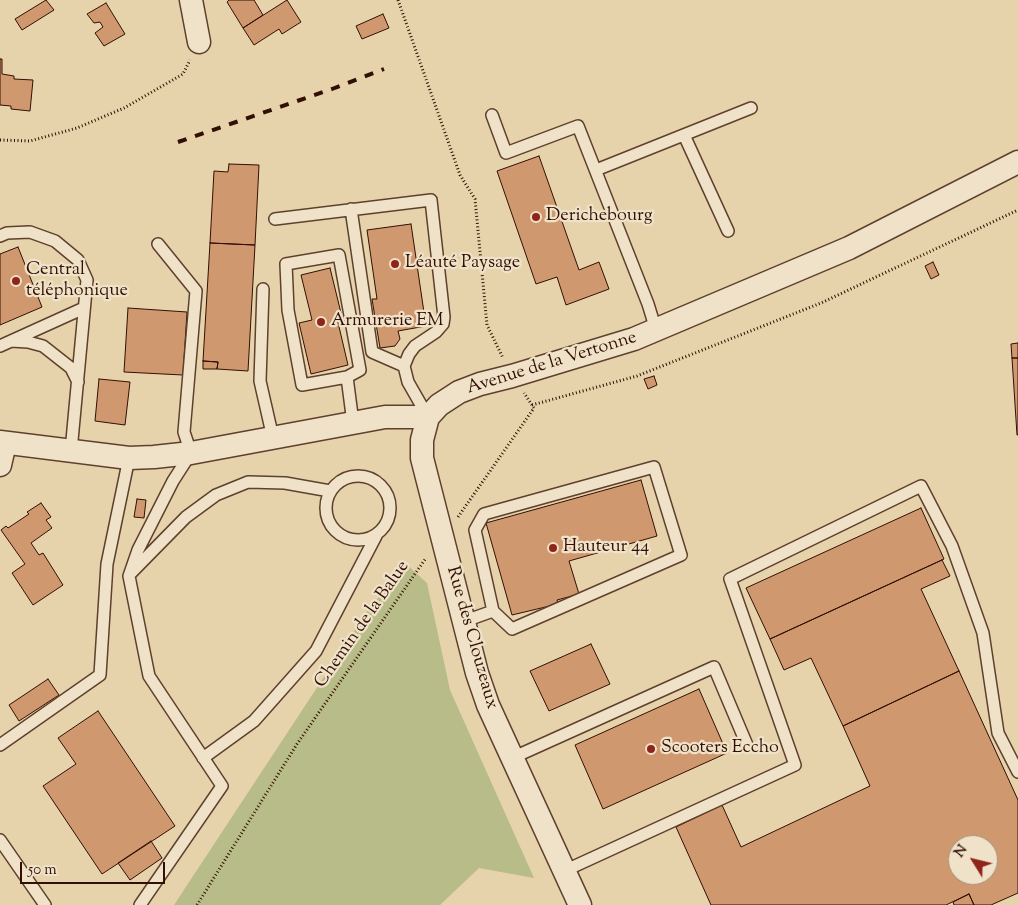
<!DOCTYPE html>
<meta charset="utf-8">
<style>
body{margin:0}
#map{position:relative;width:1018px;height:905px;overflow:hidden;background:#e6d3ac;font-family:"Sorts Mill Goudy",serif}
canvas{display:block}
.north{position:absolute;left:948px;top:835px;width:50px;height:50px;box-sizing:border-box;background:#efe2c9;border:1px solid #a38e7a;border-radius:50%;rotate:306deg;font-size:14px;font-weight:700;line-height:20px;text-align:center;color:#310f03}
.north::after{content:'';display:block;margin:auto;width:18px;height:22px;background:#8f2418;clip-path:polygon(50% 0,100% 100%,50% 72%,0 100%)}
.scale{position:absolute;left:20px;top:862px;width:145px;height:22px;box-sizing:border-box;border:2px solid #310f03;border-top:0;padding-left:6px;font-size:15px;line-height:18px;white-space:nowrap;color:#310f03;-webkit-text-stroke:4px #efe2c9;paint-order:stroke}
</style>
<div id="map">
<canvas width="1018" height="905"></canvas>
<div class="north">N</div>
<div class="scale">50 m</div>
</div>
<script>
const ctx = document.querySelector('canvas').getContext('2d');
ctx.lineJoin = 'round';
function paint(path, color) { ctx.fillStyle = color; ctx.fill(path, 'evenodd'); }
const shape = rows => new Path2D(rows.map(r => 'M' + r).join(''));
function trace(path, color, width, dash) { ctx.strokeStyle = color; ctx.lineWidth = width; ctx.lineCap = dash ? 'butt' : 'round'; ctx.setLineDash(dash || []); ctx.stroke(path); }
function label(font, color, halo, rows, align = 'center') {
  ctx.font = font + ' "Sorts Mill Goudy",serif'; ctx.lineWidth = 4.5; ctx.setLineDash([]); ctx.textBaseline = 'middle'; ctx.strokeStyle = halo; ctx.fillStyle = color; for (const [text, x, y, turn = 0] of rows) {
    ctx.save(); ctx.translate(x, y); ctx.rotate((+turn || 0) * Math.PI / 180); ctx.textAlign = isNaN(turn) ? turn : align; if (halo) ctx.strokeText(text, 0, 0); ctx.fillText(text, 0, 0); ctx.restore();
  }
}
const green = shape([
 [406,564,427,583,450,690,534,878,479,868,440,905,174,905,368,610]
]);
const building = shape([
 [46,0,54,10,22,30,15,19,46,0],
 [229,0,254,0,263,15,243,28,227,2,229,0],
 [287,0,301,22,282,34,279,29,254,45,243,28,287,0],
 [106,3,125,34,104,46,95,33,103,27,100,22,94,23,87,14,106,3],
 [383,14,389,28,362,39,356,26,383,14],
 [0,59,2,59,2,74,14,76,14,79,33,80,30,111,11,109,11,106,0,105,0,59],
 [539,156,579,270,599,262,609,289,566,305,557,277,536,284,497,171,539,156],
 [229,164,259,165,255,245,210,243,214,171,228,172,229,164],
 [411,224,426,326,398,331,400,339,395,346,380,348,372,299,377,299,367,230,411,224],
 [210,243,255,245,248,371,217,369,218,362,203,361,210,243],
 [18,247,42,307,0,325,0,254,18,247],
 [933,262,939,275,931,279,925,266,933,262],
 [330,268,341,313,336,314,348,365,311,374,299,323,312,320,301,275,330,268],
 [128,308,187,312,183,375,124,372,128,308],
 [1018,343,1018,358,1012,358,1011,344,1018,343],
 [1012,358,1018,358,1018,435,1017,435,1012,358],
 [203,361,218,362,217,369,203,369,203,361],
 [654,376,657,385,648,389,644,379,654,376],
 [99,379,130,382,125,425,95,421,99,379],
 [641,480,657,536,569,561,579,594,557,600,558,604,512,615,486,523,641,480],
 [137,499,146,500,144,518,134,517,137,499],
 [41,503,51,517,46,520,52,528,31,543,39,555,43,553,63,585,33,605,12,573,25,564,1,530,6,526,8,528,29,514,27,512,41,503],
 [921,508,944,559,770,639,746,588,921,508],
 [942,560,950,576,921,589,959,671,843,726,811,658,784,670,770,639,942,560],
 [591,644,610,684,549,711,530,671,591,644],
 [959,671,1018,800,1018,893,991,905,974,905,969,894,946,905,711,905,676,827,722,805,741,847,870,786,843,726,959,671],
 [958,845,988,845,988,875,958,875,958,845],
 [48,679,59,695,19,721,9,705,48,679],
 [699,689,727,753,603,809,575,745,699,689],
 [98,711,175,826,102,874,43,786,76,764,58,738,98,711],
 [151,841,162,858,130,880,118,863,151,841],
 [969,894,974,905,954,905,953,902,969,894]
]);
const path = shape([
 [398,0,460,175,475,199,487,325,503,358],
 [0,140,30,141,77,128,124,108,183,74,190,60],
 [532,405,637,376,821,303,1018,210],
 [458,517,534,408,524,393],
 [197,905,297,744,426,558]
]);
const service = shape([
 [492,115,506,153,578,126,648,304,656,330],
 [684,135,728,231],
 [596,170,751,108],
 [351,209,372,352,404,366],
 [275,219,431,200,444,317,443,324,436,332,415,346,409,354,404,366,408,382,428,417],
 [0,236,7,233,30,232,55,241,78,260,87,280,71,451],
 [263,289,260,381,273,438],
 [11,341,28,342,43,346,71,368,78,382],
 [0,346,84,308],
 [347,377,360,370,339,255,286,264,288,310,302,385,347,377,353,423],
 '326 508a32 32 0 1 1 64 0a32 32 0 1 1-64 0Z',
 [131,573,186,517,216,495,248,482,285,483,330,491],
 [465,621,493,611,475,530,484,514,654,467,681,555,512,629,493,611],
 [0,745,100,675,107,564,129,458],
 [203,758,254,721,316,651,376,536],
 [512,758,714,667,747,745],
 [0,840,45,905],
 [564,871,795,765,730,579,921,486,952,546,983,633,998,733,1018,772],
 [140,905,222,786,149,676,129,576,138,550,173,481,191,453,184,432,196,291,158,244]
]);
const minor = shape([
 [191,0,199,42],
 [428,417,422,440,422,458,477,673,488,705,580,905],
 [0,442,129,458,154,457,191,453,385,417,428,417,439,405,459,392,480,384,512,376,634,339,849,248,1018,162],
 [0,465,5,443]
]);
const rail = shape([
 [178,142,332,89,384,69]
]);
const markers = [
 [536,217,5,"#8f2418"],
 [395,264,5,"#8f2418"],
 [16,281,5,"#8f2418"],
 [321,322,5,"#8f2418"],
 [553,548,5,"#8f2418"],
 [651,749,5,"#8f2418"]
];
const poiNames = [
 ["Derichebourg",546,217],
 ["Léauté Paysage",405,264],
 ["Central",26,271],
 ["téléphonique",26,292],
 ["Armurerie EM",331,322],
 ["Hauteur 44",563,548],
 ["Scooters Eccho",661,749]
];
const streetNames = [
 ["Avenue de la Vertonne",552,364,-17],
 ["Chemin de la Balue",363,625,-55],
 ["Rue des Clouzeaux",471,638,74]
];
paint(green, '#b7bc88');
paint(building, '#d0986f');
trace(building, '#310f03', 1);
trace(service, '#5e402d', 14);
trace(minor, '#5e402d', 25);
trace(path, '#310f03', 3, [1, 2.5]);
trace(service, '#efe2c9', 11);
trace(minor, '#efe2c9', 22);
trace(rail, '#310f03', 4, [9, 9]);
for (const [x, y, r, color] of markers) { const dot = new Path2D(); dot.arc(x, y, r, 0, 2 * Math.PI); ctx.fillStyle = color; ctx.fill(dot); trace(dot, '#efe2c9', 2); }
label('18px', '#310f03', '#efe2c9', poiNames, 'left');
label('18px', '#310f03', '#efe2c9', streetNames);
</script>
